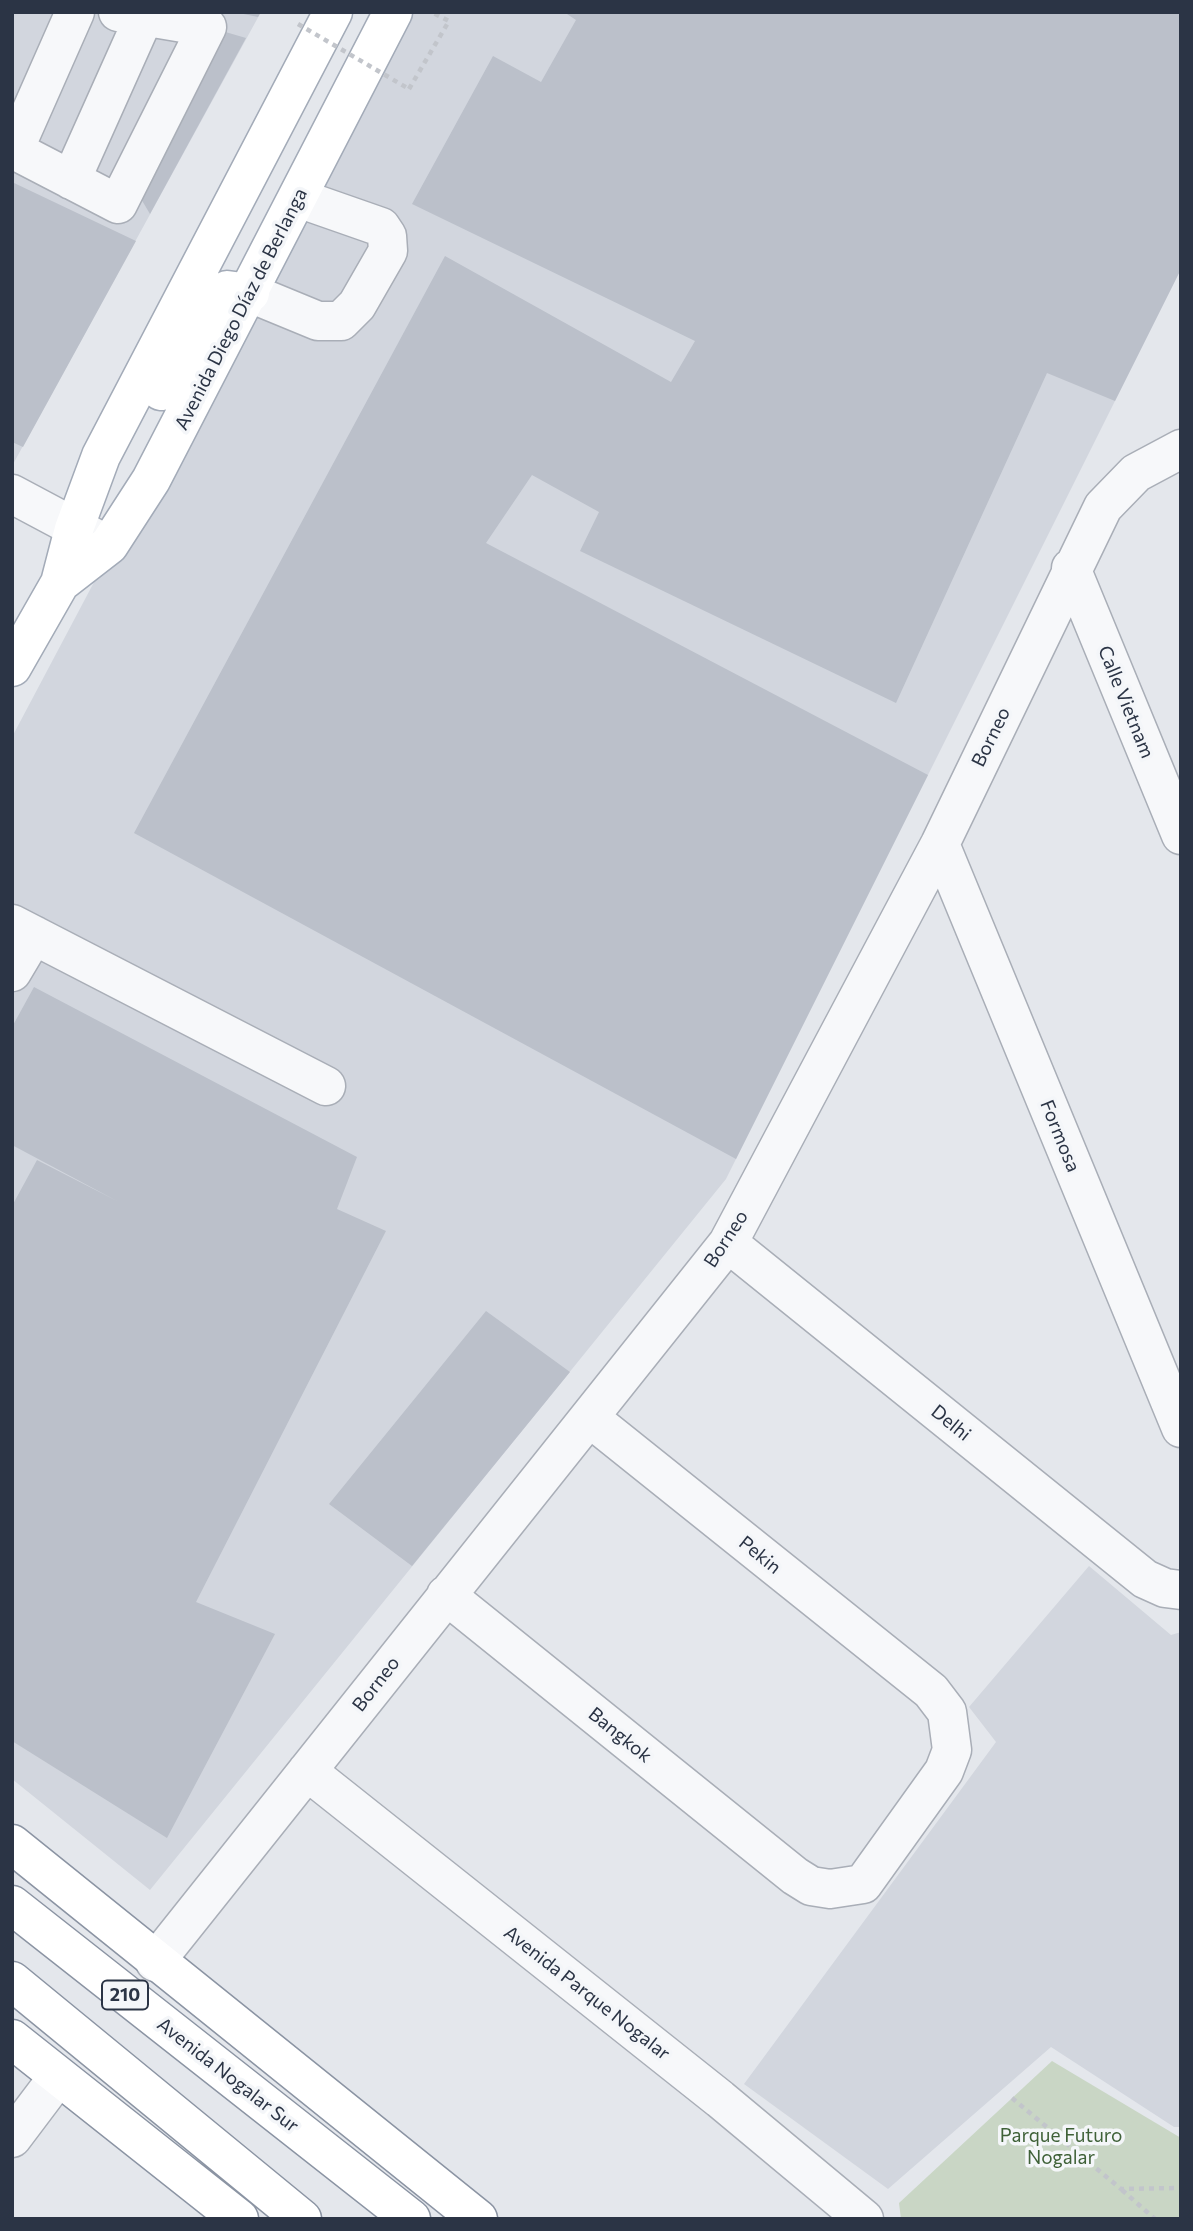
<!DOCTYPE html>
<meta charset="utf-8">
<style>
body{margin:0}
#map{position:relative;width:1193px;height:2231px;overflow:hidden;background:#e4e7ec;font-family:Commissioner,sans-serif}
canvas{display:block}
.frame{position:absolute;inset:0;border:14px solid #2b3445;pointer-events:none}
</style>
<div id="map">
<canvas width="1193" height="2231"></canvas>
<div class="frame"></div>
</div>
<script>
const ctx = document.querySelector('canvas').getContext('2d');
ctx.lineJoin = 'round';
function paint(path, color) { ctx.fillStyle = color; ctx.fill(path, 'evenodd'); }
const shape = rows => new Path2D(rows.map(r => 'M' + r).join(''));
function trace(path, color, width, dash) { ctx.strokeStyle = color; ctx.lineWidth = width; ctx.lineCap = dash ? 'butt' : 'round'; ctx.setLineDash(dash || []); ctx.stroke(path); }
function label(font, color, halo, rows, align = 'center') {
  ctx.font = font + ' Commissioner,sans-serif'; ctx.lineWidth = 7; ctx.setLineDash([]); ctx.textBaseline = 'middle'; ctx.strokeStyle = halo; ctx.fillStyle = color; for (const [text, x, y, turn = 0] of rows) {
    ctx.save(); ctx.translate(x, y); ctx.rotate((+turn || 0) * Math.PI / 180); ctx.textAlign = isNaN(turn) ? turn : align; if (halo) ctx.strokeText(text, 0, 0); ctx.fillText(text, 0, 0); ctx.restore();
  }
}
const built = shape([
 [12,12,261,12,12,466],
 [396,12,1181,12,1181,269,726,1179,150,1890,12,1779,12,737],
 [1089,1566,1171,1635,1181,1632,1181,2127,1174,2127,1051,2047,888,2189,744,2084,996,1742,969,1707]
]);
const green = shape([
 [1052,2061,1181,2138,1181,2219,901,2219,899,2203]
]);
const building = shape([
 [234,12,261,12,258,17],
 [564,12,1181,12,1181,269,1115,401,1047,373,896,703,580,551,599,512,532,475,486,543,928,775,736,1159,134,833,445,256,671,382,695,341,412,204,493,56,541,82,576,20],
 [222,31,246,38,150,214,137,192],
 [12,182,136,241,23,447,12,442],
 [34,987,357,1157,337,1209,386,1231,196,1602,275,1634,167,1838,12,1741,12,1206,37,1160,117,1201,12,1145,12,1027],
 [486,1311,570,1372,412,1566,329,1504]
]);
const path = shape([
 [409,89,449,21,431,12],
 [1012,2098,1121,2189,1181,2188],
 [1122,2190,1155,2219]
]);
const minor = shape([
 [12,149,118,204,207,27,118,12],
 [14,150,75,12],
 [71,180,144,17],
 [250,293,318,321,341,321,357,305,388,251,387,236,381,227,298,198],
 [12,494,104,543],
 [1071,568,1181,835],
 [940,844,1181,1428],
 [12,924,326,1086],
 [12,972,34,935],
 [728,1243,1145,1579,1165,1588,1181,1590],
 [446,1595,795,1876,811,1886,830,1889,863,1884,944,1771,952,1750,947,1712,931,1691,590,1418],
 [307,1771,720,2099,864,2219],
 [155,1962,728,1243,940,844,1103,507,1136,473,1181,449],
 [12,2138,58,2077]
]);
const major = shape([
 [161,391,217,296,227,290,250,293],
 [60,583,109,545,151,480,393,12],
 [12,667,60,583,74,529,101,456,333,12]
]);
const highway = shape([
 [12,1844,478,2219],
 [12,1905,411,2219],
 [12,1981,302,2219],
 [12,2039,239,2219]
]);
const pathBridge = shape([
 [298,24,409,89]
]);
const shields = [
 [125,1995,46]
];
const shieldNames = [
 ["210",125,1995]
];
const streetNames = [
 ["Avenida Diego Díaz de Berlanga",241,309,-63],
 ["Calle Vietnam",1126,702,68],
 ["Borneo",991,737,-64],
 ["Formosa",1060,1136,68],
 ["Borneo",726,1239,-57],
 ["Delhi",951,1423,39],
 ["Pekin",760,1555,39],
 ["Borneo",376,1684,-52],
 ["Bangkok",620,1735,39],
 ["Avenida Parque Nogalar",587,1993,38],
 ["Avenida Nogalar Sur",228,2075,38]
];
const parkNames = [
 ["Parque Futuro",1061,2136],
 ["Nogalar",1061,2158]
];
paint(built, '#d2d6de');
paint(green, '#c9d6c5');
paint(building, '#bbc0ca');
trace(minor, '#a9aeb7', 41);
trace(major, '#a3abb8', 41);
trace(highway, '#8b94a3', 41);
trace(path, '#c2c5cb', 4.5, [5, 5]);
trace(minor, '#f7f8fa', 38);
trace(major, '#fff', 38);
trace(highway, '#fff', 38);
trace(pathBridge, '#c2c5cb', 4.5, [5, 5]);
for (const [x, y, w] of shields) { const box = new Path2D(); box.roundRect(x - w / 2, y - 14.5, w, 29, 5); ctx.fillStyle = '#f4f6f9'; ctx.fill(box); trace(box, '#2b3445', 2); }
label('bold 18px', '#2b3445', null, shieldNames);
label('19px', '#2b3445', '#f4f6f9', streetNames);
label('19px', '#3f6138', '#f4f6f9', parkNames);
</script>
